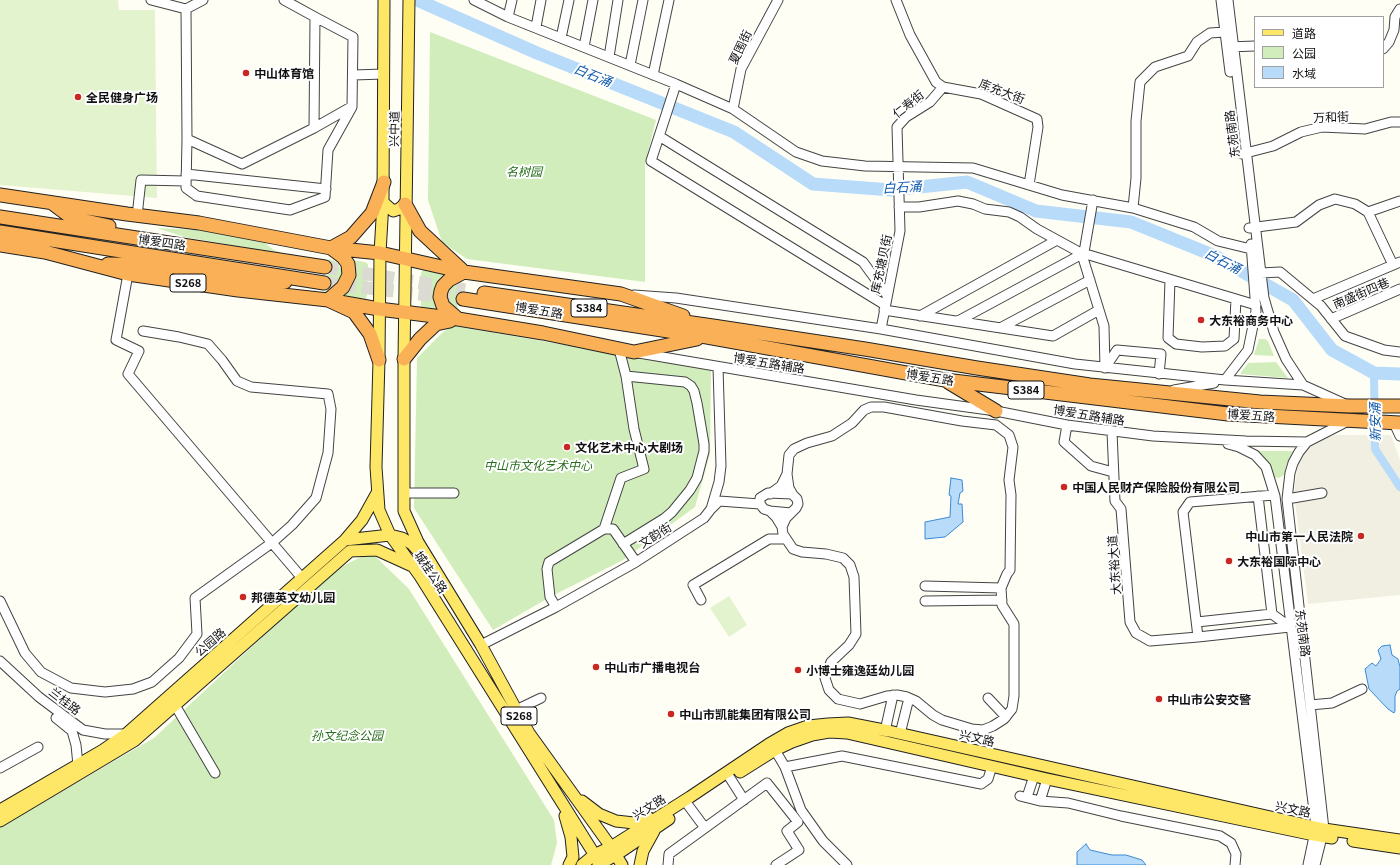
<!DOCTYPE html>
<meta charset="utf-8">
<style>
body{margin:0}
#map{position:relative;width:1400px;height:865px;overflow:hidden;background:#fffef5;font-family:Georgia,"Noto Sans SC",serif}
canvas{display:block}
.legend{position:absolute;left:1254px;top:16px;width:130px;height:72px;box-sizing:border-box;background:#fff;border:1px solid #a0a0a0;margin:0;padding:5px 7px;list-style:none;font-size:12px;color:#111}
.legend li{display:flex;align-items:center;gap:8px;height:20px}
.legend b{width:20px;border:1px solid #a0a0a0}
</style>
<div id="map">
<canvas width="1400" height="865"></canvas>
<ul class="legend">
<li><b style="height:5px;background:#fee666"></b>道路</li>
<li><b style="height:11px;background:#d1edbb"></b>公园</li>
<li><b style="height:11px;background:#b7dbf9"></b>水域</li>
</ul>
</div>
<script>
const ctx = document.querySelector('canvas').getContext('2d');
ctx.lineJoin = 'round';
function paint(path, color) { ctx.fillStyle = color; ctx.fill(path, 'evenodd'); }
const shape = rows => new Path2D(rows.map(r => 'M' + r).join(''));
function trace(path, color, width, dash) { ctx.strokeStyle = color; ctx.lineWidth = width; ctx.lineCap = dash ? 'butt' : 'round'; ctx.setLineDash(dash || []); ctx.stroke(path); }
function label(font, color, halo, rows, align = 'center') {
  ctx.font = font + ' Georgia,"Noto Sans SC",serif'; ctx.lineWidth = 4; ctx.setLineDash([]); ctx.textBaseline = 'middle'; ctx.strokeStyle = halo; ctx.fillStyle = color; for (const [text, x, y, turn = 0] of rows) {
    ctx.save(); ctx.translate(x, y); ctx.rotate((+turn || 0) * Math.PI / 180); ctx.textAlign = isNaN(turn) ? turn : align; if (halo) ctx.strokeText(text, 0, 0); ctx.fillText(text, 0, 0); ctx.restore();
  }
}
const green = shape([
 [430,32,656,120,645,164,645,282,467,259,442,242,428,200],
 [157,228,199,230,265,243,274,250,285,254,184,237],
 [329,259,333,260,338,264,341,269,343,275,342,282,328,293,325,292],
 [345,259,365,262,368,264,367,296,365,300,342,297],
 [423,270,448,274,443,311,421,310,421,273],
 [462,279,457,312,444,298,447,286],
 [454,326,711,370,710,454,695,507,623,560,550,597,493,630,414,508,417,358,443,332],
 [1259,339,1265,339,1268,341,1274,356,1254,355],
 [1276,362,1288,378,1240,374,1248,363],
 [1258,451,1293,451,1286,466,1284,475,1279,478,1274,477],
 [363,556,375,556,409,589,554,820,557,843,551,865,0,865,0,827,154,738,333,571]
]);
const pitch = shape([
 [0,0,118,0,119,10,155,10,157,198,0,185],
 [729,596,747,625,729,637,710,608]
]);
const plaza = shape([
 [1335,435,1391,435,1400,460,1400,595,1308,604,1294,493,1298,462,1309,444]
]);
const water = shape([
 [951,478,962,480,963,491,960,493,958,504,962,504,963,522,945,537,925,539,925,522,950,517,951,496,949,495,951,478],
 [1390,645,1392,655,1398,659,1400,667,1400,689,1397,691,1395,696,1395,711,1394,713,1388,709,1369,689,1365,669,1372,663,1376,666,1381,659,1378,650,1382,646,1390,645],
 [1086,844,1090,850,1112,855,1126,855,1142,860,1146,865,1077,865,1077,852,1086,844]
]);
const canal = shape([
 [1374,373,1375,449,1400,487]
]);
const river = shape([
 [417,0,537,53,734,132,813,184,891,190,967,182,1036,211,1131,222,1215,256,1293,300,1332,350,1374,373,1400,374]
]);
const highwayTunnel = shape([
 [325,267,465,290],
 [324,283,463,299]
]);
const minor = shape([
 [151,0,186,9,203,0],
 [474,0,508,17,676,84,733,109,796,152,822,161,865,166,973,168,1062,195,1133,208,1194,227,1218,241,1251,249],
 [896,0,910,35,936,82,943,87,981,94,1037,119,1038,127,1029,185],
 [1221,0,1230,72],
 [1228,0,1264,298,1274,332,1286,359,1303,385],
 [186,9,187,139,242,164,314,128,315,17,284,0],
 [508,17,512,0],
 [536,27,541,0],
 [561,38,569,0],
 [584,47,593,0],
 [1228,47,1255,46],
 [1383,49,1389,42,1394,30,1395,17,1400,9],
 [609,57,618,0],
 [630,65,643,0],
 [353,75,384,74],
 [653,75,669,0],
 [676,84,651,161,885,305],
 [733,109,741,69,778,0],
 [314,128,351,107],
 [659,136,863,262,887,295],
 [187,139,186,188,197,196,290,210,325,197,328,150,352,107,353,37,315,17],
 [1242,154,1273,146,1301,132,1322,127,1365,129,1391,122,1400,122],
 [186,174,326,189],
 [1093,200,1083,258,1104,326,1105,368],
 [899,207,919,207,958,201,973,204,985,209,1009,212,1020,217,1037,229,1079,252,1256,305],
 [1133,208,1136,178,1136,121,1140,82,1155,67,1188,56,1197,42,1210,33,1224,32],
 [1368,212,1400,201],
 [137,216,141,180,186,181],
 [1249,228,1296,222,1319,205,1335,199,1355,204,1368,212,1393,265],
 [1261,273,1280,272,1321,306,1345,336,1384,350,1400,352],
 [128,274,116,340,139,351,128,374,302,578],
 [1170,280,1168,338,1176,344,1202,347,1225,346,1234,339,1236,299],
 [634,295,676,298,881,329,1075,364,1225,380,1303,385,1343,403],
 [1313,299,1400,262],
 [884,310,1053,336,1099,310],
 [920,316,1057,240],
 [1331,319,1400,289],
 [958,321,1084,253],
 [1000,328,1090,280],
 [881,329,900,231,897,127,906,117,930,102,943,87],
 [639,353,916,400,996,411,1067,425,1153,436,1246,441,1307,442,1348,421],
 [1105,368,1117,350,1161,354,1159,374],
 [1225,380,1248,350,1256,311,1251,244],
 [1174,390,1214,383],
 [1394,423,1400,436],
 [1067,425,1064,442,1091,466,1113,472],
 [1112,432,1115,501,1121,509,1130,622,1136,633,1150,641,1198,637],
 [1307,442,1299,452,1293,463,1290,473,1287,499,1324,829,1315,865],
 [1228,444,1239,447,1255,455,1266,467,1275,496,1316,827,1308,865],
 [404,493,454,493],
 [770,494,781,486,787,474,789,488,793,495],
 [1274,495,1190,502,1183,512,1198,637,1290,627],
 [1258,496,1272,614,1290,627],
 [1287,499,1322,493],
 [711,509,719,501,760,504,764,509,770,511,791,513,796,508,798,504,797,499,792,494,768,493,760,498,760,504],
 [770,511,776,517,782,527,786,518,791,513],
 [782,527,783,534,793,549,802,552,826,554,843,558,850,565,854,577,856,634,849,645,831,662,825,678,829,690,838,699,860,704,887,696,897,695,907,697,916,701,933,715,942,720,972,729,983,730,993,726,1004,719,1012,709,1014,696,1014,624,1002,605,1001,588,1007,574,1010,570,1011,495,1009,480,1013,447,1009,435,996,425,962,421,884,407,871,407,864,410,852,423,832,436,807,443,794,449,789,455,787,474],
 [604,529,621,478,644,469,634,429,626,376,619,349],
 [623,544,665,518,672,512,690,490,697,478,704,451,704,444,697,403,694,391,691,386,685,382,626,376],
 [925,586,1001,588],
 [701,600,693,585,769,539,786,539],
 [0,601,25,653,41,672,71,688,105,692,133,689,152,682,179,658,197,634,195,598,273,542,292,525,316,498,328,453,331,409,328,394,251,387,237,381,222,360,208,344,179,337,143,331],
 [925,601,1002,600],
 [556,607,550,597,547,569,549,562,604,529,613,529,636,562],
 [1197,622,1272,614],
 [481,645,556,607,636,562,704,518,711,509,719,482,721,466,718,367],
 [0,661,39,697,83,730,105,734,126,734],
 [988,698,1006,717],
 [172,700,215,773],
 [1310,705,1332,703,1362,689],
 [516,710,541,698],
 [56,718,72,731,76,745,78,765],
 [885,731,893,695],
 [900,734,909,698],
 [775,750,785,767,842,756,981,784,988,779,992,766],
 [785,767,801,810,823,841,847,865],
 [0,768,38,747],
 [730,778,744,800],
 [1020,796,1040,801,1068,803,1121,816,1220,836,1231,843,1236,854,1235,865],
 [1027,797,1034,776],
 [1040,801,1047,779],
 [688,805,705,828],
 [668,865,669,854,767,783,798,822,787,831,799,850,776,865]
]);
const major = shape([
 [384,0,383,202,380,253,379,360,376,467,379,510,390,535,420,576,601,865],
 [409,0,404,359,404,511,418,542,481,645,529,733,611,847,622,865],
 [383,202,393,211,399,209,405,204],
 [345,540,390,535,402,538,412,544,420,553],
 [740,772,775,750,792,742,812,735,829,732,847,733,1047,779,1314,835,1332,838],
 [582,801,599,814,616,821,634,823,648,817],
 [0,810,103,750,126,734,345,540,362,520,377,493],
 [565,816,571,837,573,857,569,865],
 [0,821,134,741,350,551,377,550,410,565],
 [1353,841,1400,848],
 [582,865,594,855,611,847,690,797,769,744,788,733,808,726,828,724,848,723,889,731,1324,829,1400,840],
 [598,865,616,855,669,819],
 [640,865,643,851,654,831]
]);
const highway = shape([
 [0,195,127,214,199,223,331,248,380,253,464,272,621,294,683,316],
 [52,203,72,218,109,226],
 [405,204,420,231,462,270],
 [0,217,325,267],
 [0,232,324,283],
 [0,245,45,252,128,274,238,290,328,300,379,309,458,319,543,333,634,352,697,339],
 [108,264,154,265,249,281,271,283,285,282],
 [484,293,713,326,865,349,977,368,1090,385,1260,402,1350,406,1400,406],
 [463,299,707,337,945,380,1228,414,1400,423],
 [458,319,443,306,440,297,441,291,443,286,449,280,464,272],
 [404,359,420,339,436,324,450,321],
 [379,360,370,334,354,312,328,300,343,287,349,275,348,264,343,257,331,248,351,237,372,213,384,182],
 [948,382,996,411]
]);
const markers = [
 [246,73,4,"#c92720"],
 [78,97,4,"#c92720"],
 [1201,320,4,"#c92720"],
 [567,447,4,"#c92720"],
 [1064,487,4,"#c92720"],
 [1361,536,4,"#c92720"],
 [1229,561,4,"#c92720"],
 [243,597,4,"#c92720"],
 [596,667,4,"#c92720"],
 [798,670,4,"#c92720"],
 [1159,699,4,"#c92720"],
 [671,714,4,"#c92720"]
];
const shields = [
 [188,283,36],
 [589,308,36],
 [1026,390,36],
 [519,716,36]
];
const shieldNames = [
 ["S268",188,283],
 ["S384",589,308],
 ["S384",1026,390],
 ["S268",519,716]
];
const streetNames = [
 ["夏围街",740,47,-64],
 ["库充大街",1002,91,21],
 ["仁寿街",908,104,-39],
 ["万和街",1331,117,-2],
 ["兴中道",394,129,-89],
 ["东苑南路",1232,134,-97],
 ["博爱四路",162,242,8],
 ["库充塘贝街",881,264,-78],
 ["南盛街四巷",1361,293,-23],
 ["博爱五路",539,310,9],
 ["博爱五路辅路",769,363,9],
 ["博爱五路",930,377,9],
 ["博爱五路辅路",1089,415,9],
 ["博爱五路",1251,415,4],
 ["文韵街",655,535,-32],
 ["大东裕大道",1114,565,-94],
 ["城桂公路",431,572,56],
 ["东苑南路",1303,633,83],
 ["公园路",210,642,-41],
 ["兰桂路",65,701,38],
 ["兴文路",977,738,13],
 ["兴文路",649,807,-32],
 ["兴文路",1293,809,12]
];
const poiNames = [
 ["中山体育馆",254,73],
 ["全民健身广场",86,97],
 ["大东裕商务中心",1209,320],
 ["文化艺术中心大剧场",575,447],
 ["中国人民财产保险股份有限公司",1072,487],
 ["中山市第一人民法院",1353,536,"right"],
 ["大东裕国际中心",1237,561],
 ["邦德英文幼儿园",251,597],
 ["中山市广播电视台",604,667],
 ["小博士雍逸廷幼儿园",806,670],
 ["中山市公安交警",1167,699],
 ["中山市凯能集团有限公司",679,714]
];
const parkNames = [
 ["名树园",524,171],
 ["中山市文化艺术中心",538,465],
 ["孙文纪念公园",347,735]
];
const waterNames = [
 ["白石涌",593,75,22],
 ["白石涌",902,187,-3],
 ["白石涌",1223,261,27],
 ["新安涌",1375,422,-91]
];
paint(green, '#d1edbb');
paint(pitch, '#e3f3ce');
paint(plaza, '#f1efe1');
paint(water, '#b7dbf9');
trace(water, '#3a89d4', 1);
trace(canal, '#b7dbf9', 8);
trace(river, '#b7dbf9', 13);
trace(highwayTunnel, '#dbdad3', 13, [13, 6]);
trace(minor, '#444', 11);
trace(major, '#222', 13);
trace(highway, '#222', 15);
trace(minor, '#fff', 9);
trace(major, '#fee666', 11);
trace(highway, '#fab057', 13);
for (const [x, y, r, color] of markers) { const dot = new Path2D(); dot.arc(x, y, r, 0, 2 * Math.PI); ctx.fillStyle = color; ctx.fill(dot); trace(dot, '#fff', 1.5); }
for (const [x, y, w] of shields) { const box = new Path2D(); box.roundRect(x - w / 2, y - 9, w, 18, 3); ctx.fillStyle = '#fff'; ctx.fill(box); trace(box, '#111', 1); }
label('bold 11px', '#111', null, shieldNames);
label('12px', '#111', '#fff', streetNames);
label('bold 12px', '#111', '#fff', poiNames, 'left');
label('italic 12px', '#266e1c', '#fff', parkNames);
label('italic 13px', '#125bab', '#fff', waterNames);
</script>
